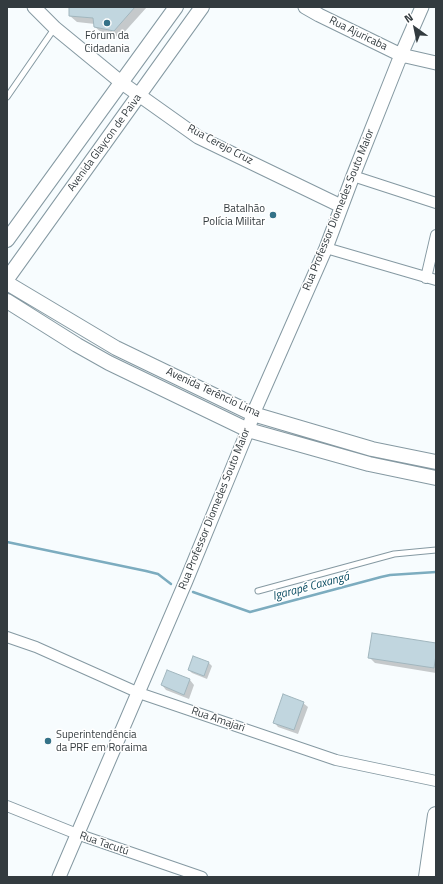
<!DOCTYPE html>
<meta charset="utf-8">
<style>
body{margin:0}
#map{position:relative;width:443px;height:884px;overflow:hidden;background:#f7fcfe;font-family:"Titillium Web",sans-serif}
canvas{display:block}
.frame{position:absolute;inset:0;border:8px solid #333b3f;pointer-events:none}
.north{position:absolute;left:395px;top:8px;width:40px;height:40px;-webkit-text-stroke:3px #fff;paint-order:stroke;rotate:327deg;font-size:11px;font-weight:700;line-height:16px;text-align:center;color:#333b3f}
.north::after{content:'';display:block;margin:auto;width:14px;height:18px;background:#333b3f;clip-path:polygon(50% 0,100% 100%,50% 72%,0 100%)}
</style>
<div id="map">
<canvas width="443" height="884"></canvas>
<div class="frame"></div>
<div class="north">N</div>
</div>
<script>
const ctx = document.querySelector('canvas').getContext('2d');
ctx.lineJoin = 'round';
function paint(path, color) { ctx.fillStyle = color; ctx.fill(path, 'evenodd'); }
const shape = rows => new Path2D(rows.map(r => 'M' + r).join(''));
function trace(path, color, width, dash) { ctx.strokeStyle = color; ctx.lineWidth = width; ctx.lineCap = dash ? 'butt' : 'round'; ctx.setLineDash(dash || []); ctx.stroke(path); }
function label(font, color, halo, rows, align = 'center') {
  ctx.font = font + ' "Titillium Web",sans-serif'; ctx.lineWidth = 3; ctx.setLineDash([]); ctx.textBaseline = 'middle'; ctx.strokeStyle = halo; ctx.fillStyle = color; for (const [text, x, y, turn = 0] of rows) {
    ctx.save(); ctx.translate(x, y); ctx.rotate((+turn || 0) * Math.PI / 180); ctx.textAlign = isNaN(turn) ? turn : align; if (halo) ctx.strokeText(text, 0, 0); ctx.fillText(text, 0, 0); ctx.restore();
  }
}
const shadow = shape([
 [70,7,147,7,120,37,102,33,95,27,95,24,77,22,70,16],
 [436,644,436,673,375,663,369,657],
 [194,658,209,663,212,666,207,679,192,673,189,670],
 [167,671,190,680,194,685,189,699,166,690,162,685],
 [303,703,308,707,298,734,278,727,274,722]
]);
const stream = shape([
 [7,542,146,571,158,574,171,584],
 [193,592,250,612,381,577,390,575,436,572]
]);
const building = shape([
 [69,7,135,7,114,31,94,27,93,18,69,16,69,7],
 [372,633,436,643,436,655,434,668,368,658,372,633],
 [193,656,209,662,204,676,188,670,193,656],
 [167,670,190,679,184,695,161,685,167,670],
 [283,694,304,702,294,730,273,723,283,694]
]);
const service = shape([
 [7,97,54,29],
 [258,591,394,554,436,550]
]);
const minor = shape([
 [353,176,436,203],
 [326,248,436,280],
 [426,278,436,235],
 [7,637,36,647,139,693,336,760,436,781],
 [7,806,77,834,202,877]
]);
const tertiary = shape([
 [34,7,55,28,122,83,198,137,341,206],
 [305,7,319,15,401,55,436,63],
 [59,877,186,581,248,430,253,414,326,248,353,176,401,55,422,7]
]);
const secondary = shape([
 [7,240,176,7],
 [7,279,202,7],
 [7,283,116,348,253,414,372,449,436,462],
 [7,301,77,345,109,363,248,430,369,464,436,478]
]);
const primary = shape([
 [427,877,436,815]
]);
const markers = [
 [107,23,4,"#347288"],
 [273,215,4,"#347288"],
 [48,741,4,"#347288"]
];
const streetNames = [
 ["Rua Ajuricaba",358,34,26],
 ["Avenida Glaycon de Paiva",105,143,-54],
 ["Rua Cerejo Cruz",220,145,28],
 ["Rua Professor Diomedes Souto Maior",339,210,-68],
 ["Avenida Terêncio Lima",213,393,25],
 ["Rua Professor Diomedes Souto Maior",215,509,-68],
 ["Rua Amajari",218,720,19],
 ["Rua Tacutú",104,844,19]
];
const poiNames = [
 ["Fórum da",107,36],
 ["Cidadania",107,49],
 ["Batalhão",265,209,"right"],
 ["Polícia Militar",265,222,"right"],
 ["Superintendência",56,735,"left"],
 ["da PRF em Roraima",56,748,"left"]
];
const waterNames = [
 ["Igarapé Caxangá",311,587,-15]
];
paint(shadow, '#0003');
trace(stream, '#7cacbf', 2.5);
paint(building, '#c1d6df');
trace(building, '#a1b6be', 1);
trace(service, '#8599a2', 7);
trace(minor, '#8599a2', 12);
trace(tertiary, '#8599a2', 15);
trace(secondary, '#8599a2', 16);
trace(primary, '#8599a2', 18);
trace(service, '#fff', 5);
trace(minor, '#fff', 10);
trace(tertiary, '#fff', 13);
trace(secondary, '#fff', 14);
trace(primary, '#fff', 16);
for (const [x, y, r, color] of markers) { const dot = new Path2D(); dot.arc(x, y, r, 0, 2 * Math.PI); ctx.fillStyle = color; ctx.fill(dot); trace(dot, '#fff', 1.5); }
label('11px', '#333b3f', '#fff', streetNames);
label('11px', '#333b3f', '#fff', poiNames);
label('italic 12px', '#0b4e63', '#fff', waterNames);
</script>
